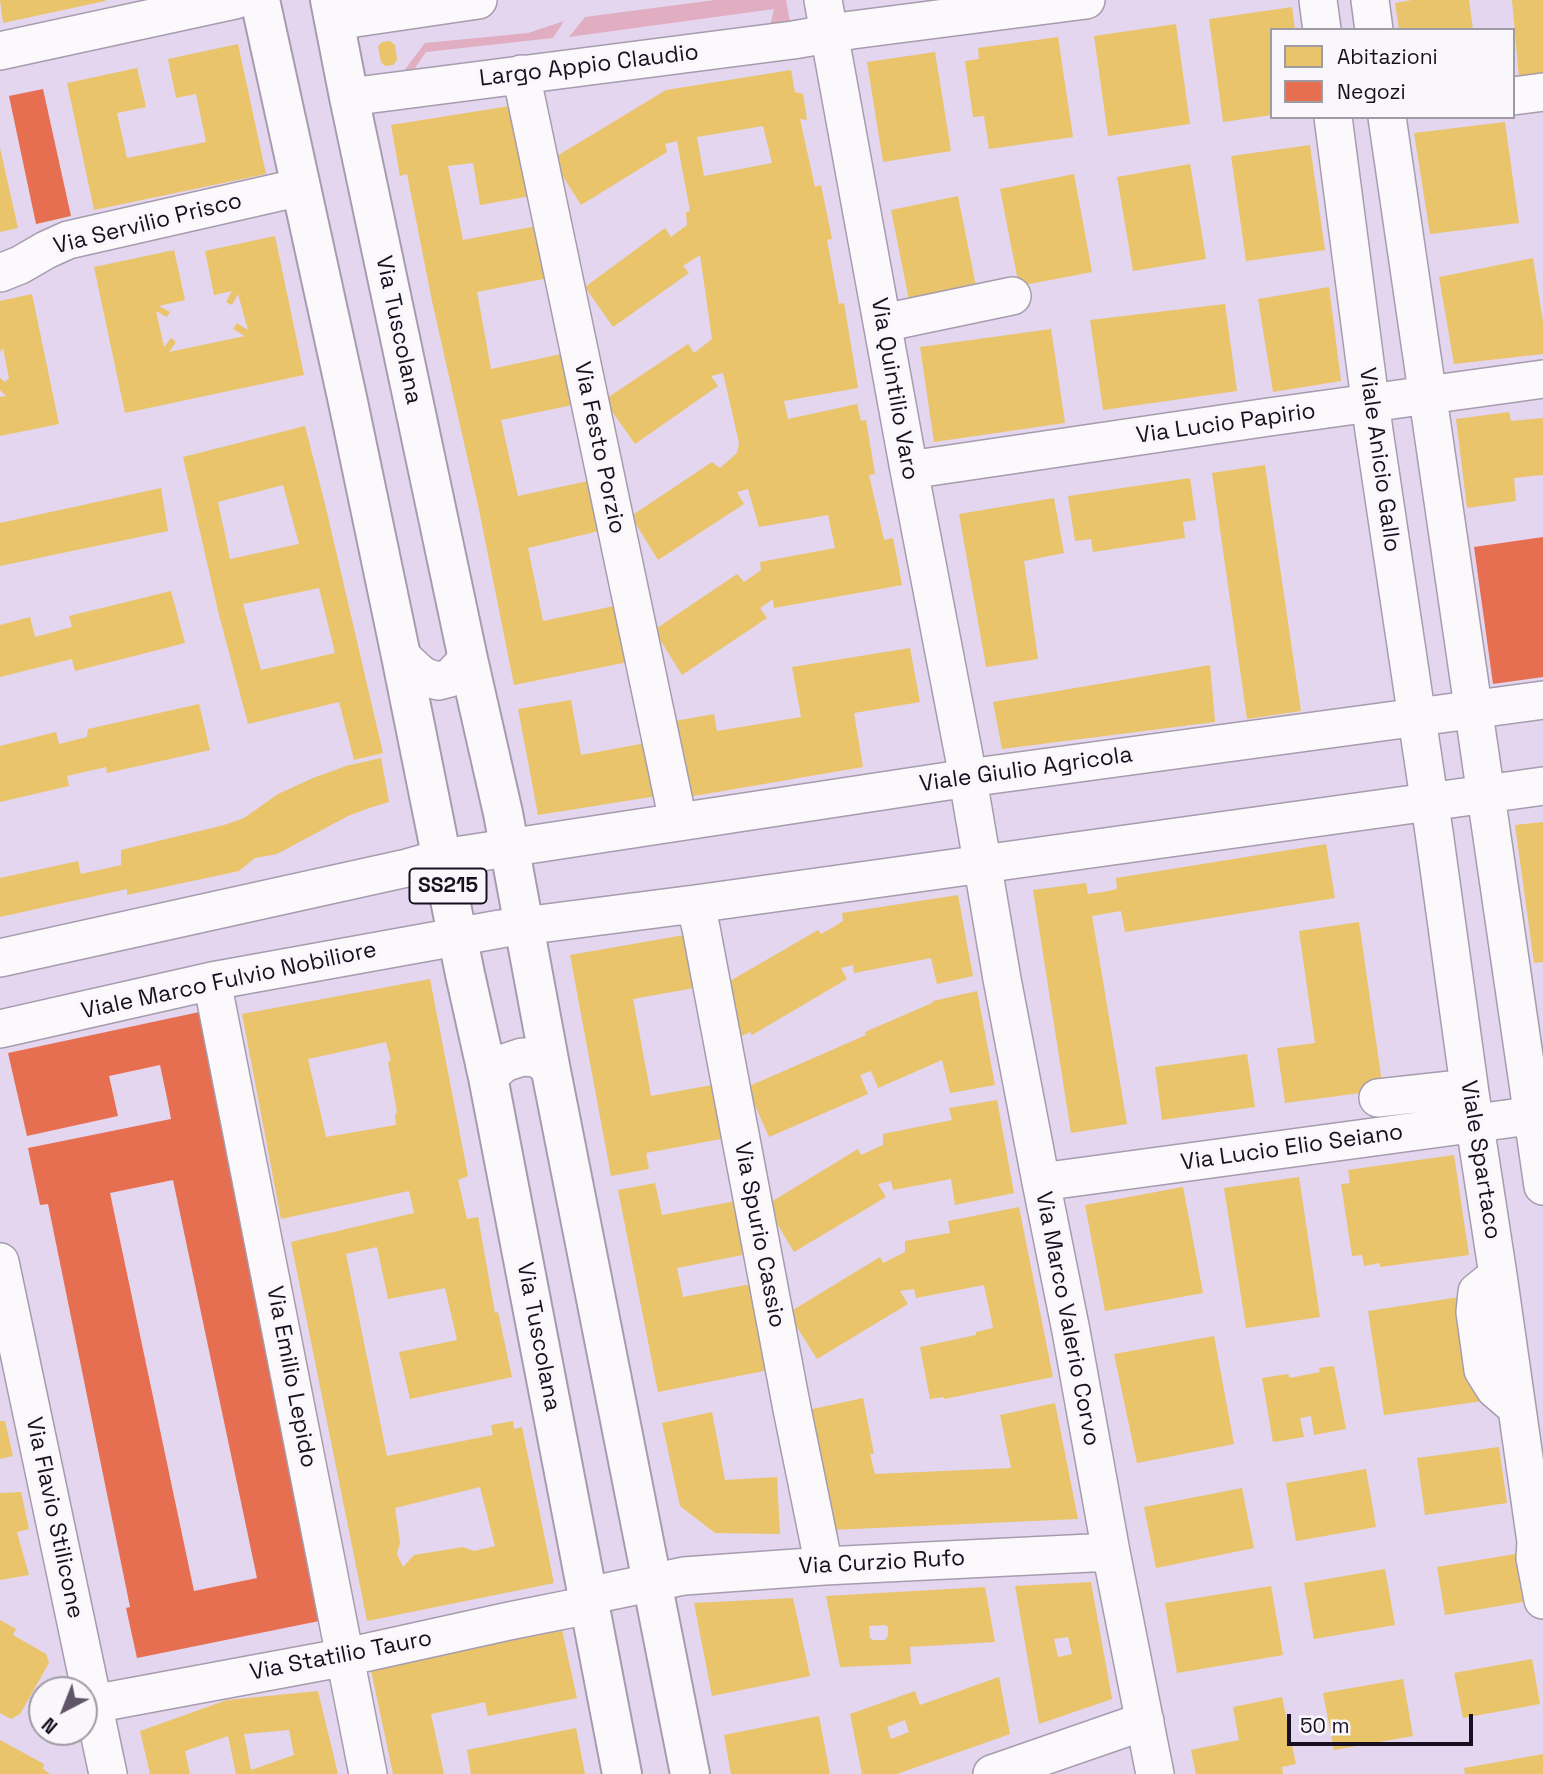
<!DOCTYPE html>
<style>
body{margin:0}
#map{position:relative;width:1543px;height:1774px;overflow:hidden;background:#e3d6ee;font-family:"Space Grotesk",sans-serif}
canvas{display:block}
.legend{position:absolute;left:1270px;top:28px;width:245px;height:91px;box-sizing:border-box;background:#f9f7fc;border:2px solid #9f9ba4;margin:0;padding:9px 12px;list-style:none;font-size:21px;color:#18101f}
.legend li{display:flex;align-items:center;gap:14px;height:35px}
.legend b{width:35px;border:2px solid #9f9ba4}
.north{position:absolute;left:28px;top:1676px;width:70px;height:70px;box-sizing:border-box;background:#f9f7fc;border:2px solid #9f9ba4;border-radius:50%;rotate:222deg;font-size:19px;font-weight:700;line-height:28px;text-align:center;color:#18101f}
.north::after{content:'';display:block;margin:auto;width:24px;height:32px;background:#5f5567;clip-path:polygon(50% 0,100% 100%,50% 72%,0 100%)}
.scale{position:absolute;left:1287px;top:1714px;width:186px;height:32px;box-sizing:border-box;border:4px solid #18101f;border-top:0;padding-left:9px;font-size:21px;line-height:24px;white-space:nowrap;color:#18101f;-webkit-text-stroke:5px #f9f7fc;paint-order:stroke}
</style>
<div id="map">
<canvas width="1543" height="1774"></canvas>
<ul class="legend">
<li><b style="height:19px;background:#e9c46a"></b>Abitazioni</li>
<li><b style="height:19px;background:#e76f51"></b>Negozi</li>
</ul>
<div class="north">N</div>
<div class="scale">50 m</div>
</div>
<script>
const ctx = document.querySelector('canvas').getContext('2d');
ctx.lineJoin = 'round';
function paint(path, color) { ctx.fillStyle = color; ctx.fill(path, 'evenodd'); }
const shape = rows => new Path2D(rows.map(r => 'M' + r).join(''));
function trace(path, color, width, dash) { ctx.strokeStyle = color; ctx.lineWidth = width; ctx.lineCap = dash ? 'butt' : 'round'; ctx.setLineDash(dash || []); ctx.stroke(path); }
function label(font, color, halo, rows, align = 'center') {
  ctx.font = font + ' "Space Grotesk",sans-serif'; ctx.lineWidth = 7; ctx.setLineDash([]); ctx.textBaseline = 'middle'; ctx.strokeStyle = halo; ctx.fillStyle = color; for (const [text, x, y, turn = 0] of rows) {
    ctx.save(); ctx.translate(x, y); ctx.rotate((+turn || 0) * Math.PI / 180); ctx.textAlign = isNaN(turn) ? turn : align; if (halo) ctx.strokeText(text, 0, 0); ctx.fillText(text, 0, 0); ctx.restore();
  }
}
const green = shape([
 [715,0,786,0,791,27,769,30,774,9,569,37,585,17],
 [564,21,553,38,426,52,413,71,403,72,425,43,528,33]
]);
const homes = shape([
 [0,0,105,0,105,1,3,23],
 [1412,0,1469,0,1473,30,1399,30,1395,3],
 [1512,0,1543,0,1543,74,1519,78],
 [1292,7,1295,30,1272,30,1272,115,1223,122,1209,19],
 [1176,24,1190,124,1108,136,1094,36],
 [1058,37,1073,137,989,149,984,116,973,117,965,61,979,59,978,48],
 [390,41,395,45,397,60,393,65,385,66,381,62,378,47,382,42],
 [238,44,266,174,94,210,67,83,137,68,146,107,117,113,127,158,206,142,196,94,176,98,168,59],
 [935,52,951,151,883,162,867,62],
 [791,70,795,92,803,94,807,120,800,119,815,187,821,185,832,239,827,240,839,304,844,303,858,388,784,401,788,419,857,404,861,421,866,420,875,474,869,475,884,540,893,538,902,585,774,608,773,599,760,608,767,618,682,675,654,630,737,574,744,582,761,570,760,562,835,548,828,515,759,527,748,489,737,492,744,504,658,560,631,516,712,462,720,468,737,453,739,443,723,373,711,376,718,386,635,444,604,400,688,344,694,353,712,339,700,255,683,266,689,273,613,327,585,287,665,228,671,237,687,225,686,212,690,211,677,141,665,144,667,152,581,205,552,159,666,90],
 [763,126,772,163,704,176,697,137],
 [516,105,531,196,480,205,473,163,448,166,463,240,537,226,548,278,477,292,491,369,566,353,577,404,501,420,518,496,588,481,599,531,528,548,543,621,614,606,628,662,514,685,478,505,432,301,407,174,400,176,391,125],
 [1505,122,1519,223,1430,234,1414,133],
 [1310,145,1325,250,1246,261,1231,156],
 [0,148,18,228,0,232],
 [1190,164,1206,259,1133,271,1117,177],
 [1074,174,1092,272,1019,286,1000,189],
 [958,196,978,296,911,310,891,210],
 [275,236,304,375,125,413,94,267,174,250,185,300,159,306,170,312,167,317,156,311,164,347,171,338,176,342,169,352,245,336,233,329,237,323,248,330,238,294,232,305,226,302,232,291,214,295,205,251],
 [1533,258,1543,322,1543,354,1454,364,1439,277],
 [1329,287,1341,381,1273,392,1258,299],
 [32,294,59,424,0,436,0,397,6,396,0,390,0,378,5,382,9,378,3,348,0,352,0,301],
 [1225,304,1237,391,1103,410,1090,320],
 [1051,329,1065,423,934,442,920,347],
 [1509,412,1511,421,1543,418,1543,475,1514,478,1516,501,1467,508,1456,419],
 [305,426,325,504,383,753,354,760,339,702,248,724,218,611,183,457],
 [283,485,299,544,230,559,218,502],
 [319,588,335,653,261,670,243,604],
 [1265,465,1301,711,1247,719,1212,473],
 [1190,478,1196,520,1183,522,1185,538,1093,552,1091,539,1075,541,1068,496],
 [161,488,168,531,0,566,0,523],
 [1054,498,1064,553,1024,561,1038,659,986,667,959,514],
 [171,591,185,643,75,671,72,659,0,677,0,625,30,617,35,637,72,627,69,616],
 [910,648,920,702,854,713,863,767,688,797,675,721,714,714,717,731,801,717,792,667],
 [1210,665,1215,722,1002,749,993,702],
 [571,700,581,755,646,743,657,796,538,815,518,709],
 [199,704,210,750,107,773,106,767,67,776,69,786,0,802,0,746,56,732,59,744,87,737,88,729],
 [381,758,389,802,369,808,348,816,277,854,255,858,239,871,127,895,127,889,0,917,0,878,78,861,81,874,121,865,121,850,224,825,244,818,278,794,313,778,346,766],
 [1543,822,1543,962,1534,963,1515,825],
 [1326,844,1335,898,1125,932,1121,911,1092,916,1127,1124,1071,1133,1033,890,1086,883,1088,894,1103,892,1117,889,1116,878],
 [958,895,973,976,937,984,931,958,854,973,853,965,841,968,847,979,752,1035,750,1032,738,1038,723,985,818,930,821,934,832,928,843,921,842,913],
 [1359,922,1383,1090,1285,1103,1277,1048,1315,1043,1299,931],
 [684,935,694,988,633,999,651,1096,712,1085,721,1139,646,1153,649,1169,611,1176,570,955],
 [430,979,468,1176,458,1180,467,1219,478,1217,495,1313,498,1312,512,1377,410,1399,399,1352,457,1340,445,1288,388,1299,377,1247,346,1254,387,1456,493,1435,491,1425,513,1421,514,1429,522,1427,554,1583,367,1621,291,1242,414,1213,409,1191,281,1219,242,1014],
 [386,1042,391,1060,388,1062,397,1112,395,1115,396,1125,326,1137,308,1059],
 [480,1487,495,1546,474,1551,463,1547,414,1555,403,1567,397,1554,400,1542,395,1508],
 [977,991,995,1085,950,1093,942,1060,878,1088,871,1071,860,1075,868,1094,769,1137,747,1087,841,1046,866,1035,865,1032,932,1003,933,1001],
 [1247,1054,1255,1107,1162,1120,1155,1067],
 [997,1100,1014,1193,955,1205,951,1179,893,1190,891,1181,878,1184,886,1197,794,1252,766,1205,858,1149,861,1155,883,1145,883,1134,952,1120,949,1108],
 [1454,1155,1469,1255,1380,1267,1380,1263,1364,1266,1362,1255,1352,1256,1341,1184,1350,1183,1348,1170],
 [1299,1177,1320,1317,1246,1328,1224,1188],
 [655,1183,662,1215,736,1201,747,1254,677,1268,683,1297,751,1284,769,1370,658,1392,618,1190],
 [1183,1187,1203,1293,1105,1311,1085,1205],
 [1019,1207,1053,1377,944,1399,944,1397,930,1399,920,1347,976,1335,976,1332,993,1328,984,1285,916,1298,914,1289,900,1291,908,1304,817,1359,788,1313,880,1257,883,1263,905,1252,905,1241,950,1233,948,1221],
 [1466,1296,1483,1401,1384,1415,1368,1311],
 [1214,1336,1234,1444,1137,1463,1114,1354],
 [1334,1366,1346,1429,1314,1435,1311,1416,1300,1418,1304,1437,1273,1442,1262,1378,1288,1374,1290,1378,1320,1372,1319,1368],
 [863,1398,874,1454,870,1454,875,1474,1011,1468,1000,1415,1055,1403,1078,1519,831,1530,808,1410],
 [712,1412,725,1480,777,1477,780,1534,715,1533,680,1506,662,1423],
 [0,1421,5,1421,13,1456,0,1459],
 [1499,1447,1507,1503,1425,1515,1417,1458],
 [1366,1469,1376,1527,1296,1541,1286,1483],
 [1242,1488,1254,1548,1156,1568,1144,1507],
 [21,1492,29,1529,17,1532,29,1575,0,1580,0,1493],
 [1515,1554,1523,1602,1445,1615,1437,1567],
 [1385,1569,1395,1625,1314,1639,1304,1583],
 [1091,1582,1112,1699,1039,1724,1015,1586],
 [1068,1637,1072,1654,1058,1657,1054,1639],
 [1271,1586,1283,1655,1177,1673,1165,1603],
 [985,1587,995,1642,910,1647,911,1664,840,1667,826,1596],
 [885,1625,888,1627,888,1636,885,1640,873,1640,870,1638,869,1626],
 [793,1598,810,1676,712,1696,694,1603],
 [0,1620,16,1629,13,1635,46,1654,49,1663,20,1714,11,1719,0,1713],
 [562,1630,577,1698,488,1716,485,1702,431,1714,444,1774,393,1774,371,1670],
 [1532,1659,1540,1704,1463,1718,1454,1673],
 [999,1677,1010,1734,897,1774,862,1774,850,1714,915,1691,920,1705],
 [905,1720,909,1732,891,1739,887,1727],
 [1403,1679,1413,1736,1334,1750,1323,1693],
 [318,1691,338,1774,236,1774,228,1736,185,1751,190,1774,150,1774,140,1731,227,1700],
 [289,1730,294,1755,251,1770,244,1734],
 [1282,1697,1296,1764,1282,1767,1283,1774,1196,1774,1191,1750,1239,1740,1233,1707],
 [819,1716,830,1774,731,1774,724,1735],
 [576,1728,585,1774,471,1774,467,1750],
 [0,1740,44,1764,43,1769,50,1774,0,1774],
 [1543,1754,1543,1774,1465,1774,1464,1768]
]);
const shops = shape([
 [43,89,71,216,36,224,9,96],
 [1543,537,1543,677,1493,684,1474,547],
 [204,1011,329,1619,137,1658,126,1608,130,1607,48,1204,40,1205,28,1148,171,1119,167,1098,160,1065,109,1076,118,1116,27,1136,8,1053],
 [173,1180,257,1578,194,1591,110,1193]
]);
const minor = shape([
 [823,0,909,470,964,756,1002,979,1041,1182,1071,1331,1111,1552,1155,1774],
 [1318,0,1322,30],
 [1370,0,1374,30],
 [335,21,478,0],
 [0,51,235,0],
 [521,74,678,821],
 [1513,96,1543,92],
 [349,97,793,40,852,30,1086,0],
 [1333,117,1374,431,1434,832,1470,1093,1498,1275,1536,1542,1535,1558,1543,1600],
 [1387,117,1543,1186],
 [0,273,20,265,46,250,68,240,301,187],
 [883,323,1012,296],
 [909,470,1269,417,1543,379],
 [401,656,418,672,425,677,438,681,450,678,468,659],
 [695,904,701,928,792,1409,824,1566],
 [0,958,407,868,442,858,968,778,1543,700],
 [212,981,368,1774],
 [0,1029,212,981,500,929,695,904,1543,786],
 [488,1077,504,1063,522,1057,537,1058,545,1064,551,1071],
 [1378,1098,1451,1090,1470,1093],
 [1041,1182,1543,1114],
 [0,1262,108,1774],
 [1498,1275,1477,1292,1475,1312,1483,1370,1495,1389,1516,1407],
 [587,1596,684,1576,824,1566,1111,1552],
 [93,1704,346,1657,509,1621,589,1605],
 [992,1774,1145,1721]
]);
const major = shape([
 [260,0,348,402,401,656,465,974,488,1077,622,1774],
 [330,0,349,97,468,659,503,813,551,1071,690,1774]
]);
const shields = [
 [448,886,77]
];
const shieldNames = [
 ["SS215",448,886]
];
const streetNames = [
 ["Largo Appio Claudio",589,66,-7],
 ["Via Servilio Prisco",148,224,-14],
 ["Via Tuscolana",398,330,78],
 ["Via Quintilio Varo",894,389,80],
 ["Via Lucio Papirio",1226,424,-8],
 ["Via Festo Porzio",599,448,78],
 ["Viale Anicio Gallo",1379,460,82],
 ["Viale Giulio Agricola",1026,770,-8],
 ["Viale Marco Fulvio Nobiliore",229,981,-12],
 ["Via Lucio Elio Seiano",1292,1148,-8],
 ["Viale Spartaco",1480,1160,81],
 ["Via Spurio Cassio",759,1235,79],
 ["Via Marco Valerio Corvo",1067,1319,79],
 ["Via Tuscolana",538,1337,79],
 ["Via Emilio Lepido",291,1377,79],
 ["Via Flavio Stilicone",54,1518,78],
 ["Via Curzio Rufo",882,1563,-3],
 ["Via Statilio Tauro",341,1656,-11]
];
paint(green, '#e0aec0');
paint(homes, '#e9c46a');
paint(shops, '#e76f51');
trace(minor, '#a69cae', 40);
trace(major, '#a69cae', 42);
trace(minor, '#fbf9fc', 37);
trace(major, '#fbf9fc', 38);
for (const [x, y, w] of shields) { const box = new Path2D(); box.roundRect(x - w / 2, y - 17.5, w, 35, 5); ctx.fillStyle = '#f9f7fc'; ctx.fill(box); trace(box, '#18101f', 2); }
label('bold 21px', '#18101f', null, shieldNames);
label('23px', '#18101f', '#f9f7fc', streetNames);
</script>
